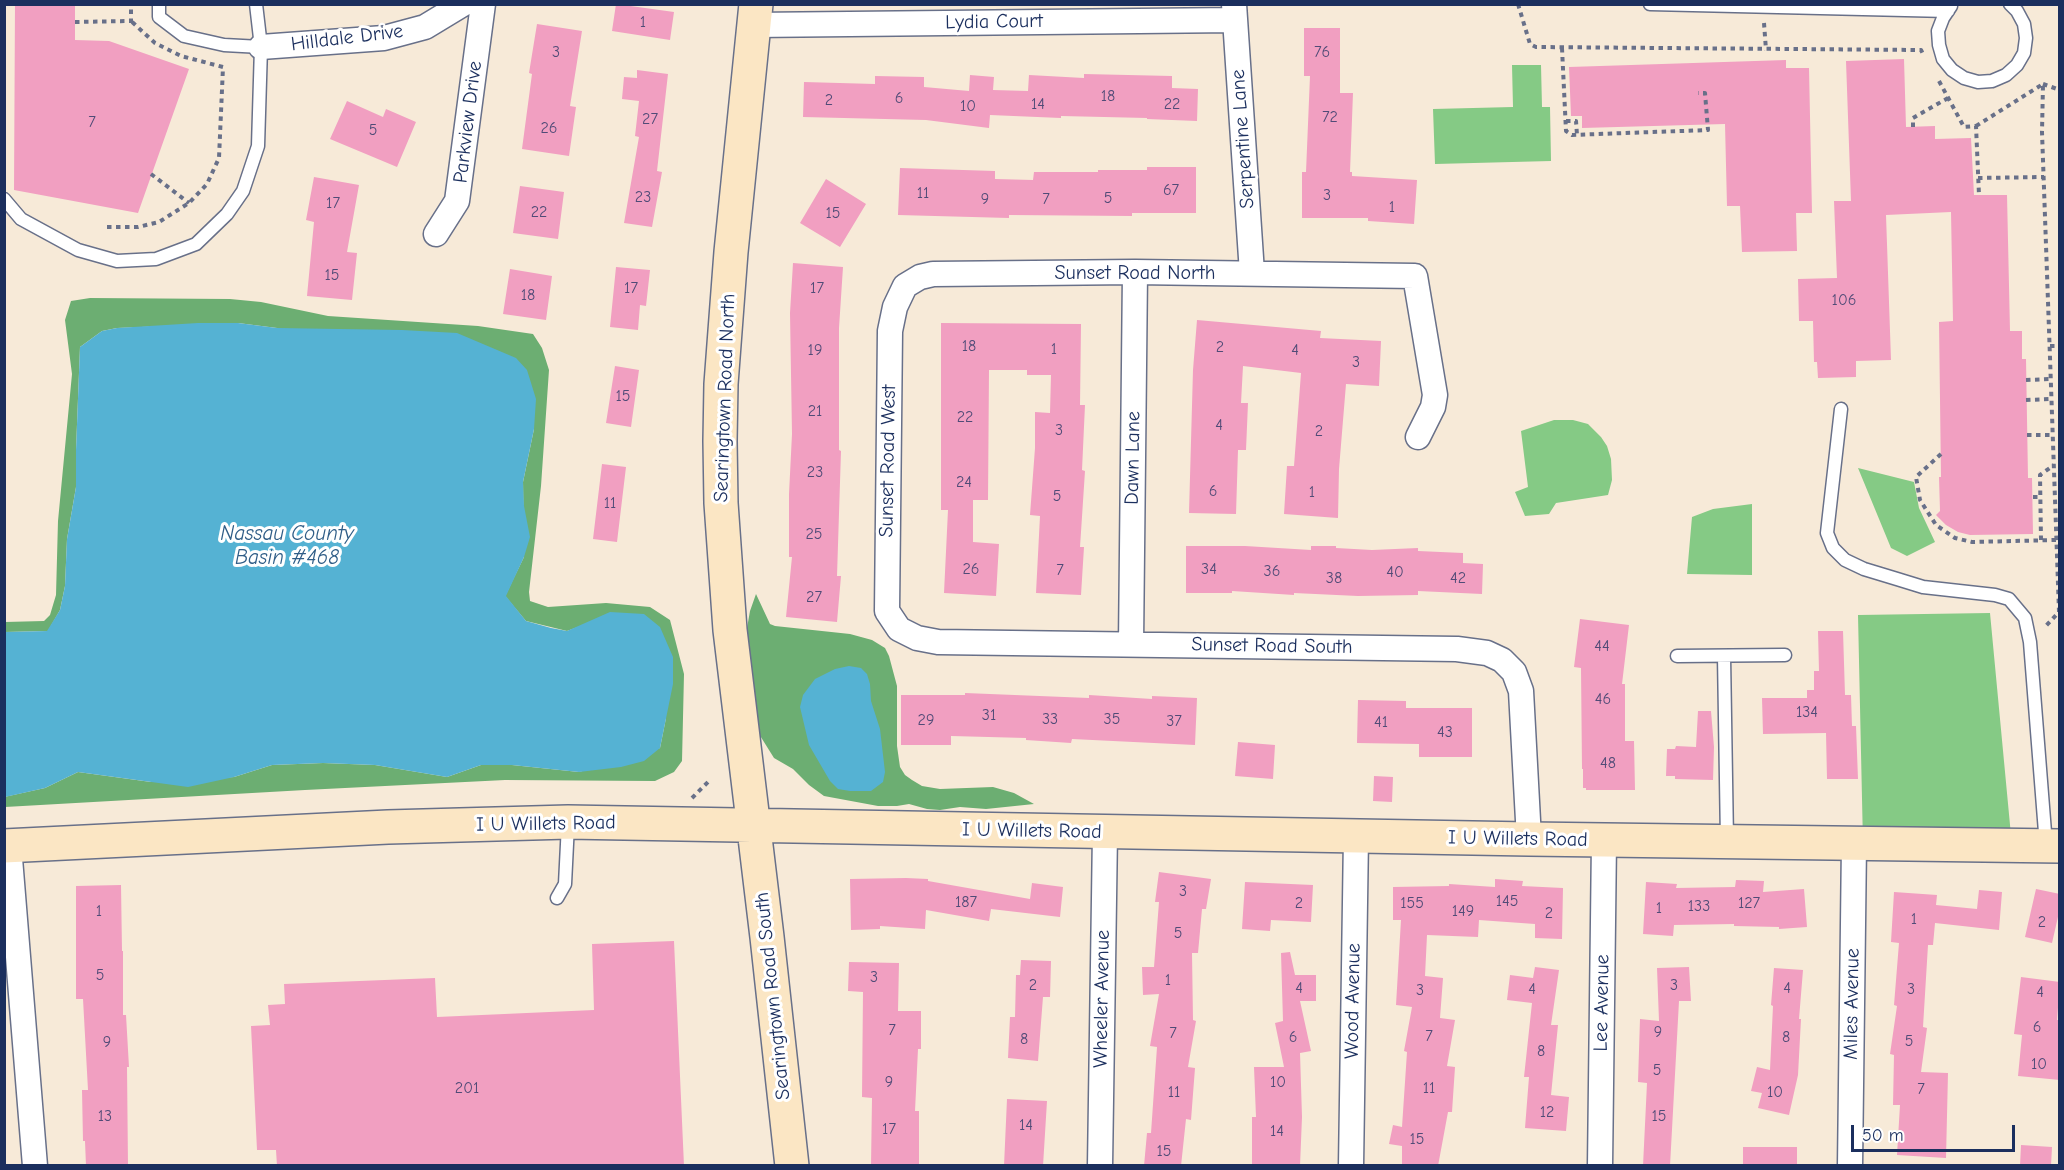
<!DOCTYPE html>
<style>
body{margin:0}
#map{position:relative;width:2064px;height:1170px;overflow:hidden;background:#f7ead8;font-family:"Comic Neue",sans-serif}
canvas{display:block}
.frame{position:absolute;inset:0;border:6px solid #1b2f5e;pointer-events:none}
.scale{position:absolute;left:1851px;top:1125px;width:164px;height:27px;box-sizing:border-box;border:3px solid #1b2f5e;border-top:0;padding-left:8px;font-size:18px;line-height:21px;white-space:nowrap;color:#1b2f5e;-webkit-text-stroke:4px #fff;paint-order:stroke}
</style>
<div id="map">
<canvas width="2064" height="1170"></canvas>
<div class="frame"></div>
<div class="scale">50 m</div>
</div>
<script>
const ctx = document.querySelector('canvas').getContext('2d');
ctx.lineJoin = 'round';
function paint(path, color) { ctx.fillStyle = color; ctx.fill(path, 'evenodd'); }
const shape = rows => new Path2D(rows.map(r => 'M' + r).join(''));
function trace(path, color, width, dash) { ctx.strokeStyle = color; ctx.lineWidth = width; ctx.lineCap = dash ? 'butt' : 'round'; ctx.setLineDash(dash || []); ctx.stroke(path); }
function label(font, color, halo, rows, align = 'center') {
  ctx.font = font + ' "Comic Neue",sans-serif'; ctx.lineWidth = 6; ctx.setLineDash([]); ctx.textBaseline = 'middle'; ctx.strokeStyle = halo; ctx.fillStyle = color; for (const [text, x, y, turn = 0] of rows) {
    ctx.save(); ctx.translate(x, y); ctx.rotate((+turn || 0) * Math.PI / 180); ctx.textAlign = isNaN(turn) ? turn : align; if (halo) ctx.strokeText(text, 0, 0); ctx.fillText(text, 0, 0); ctx.restore();
  }
}
const green = shape([
 [1512,65,1541,65,1542,107,1550,107,1551,161,1435,164,1433,109,1513,107],
 [1554,420,1573,420,1588,424,1601,437,1607,446,1611,459,1612,480,1608,495,1556,503,1549,514,1525,516,1515,492,1528,487,1521,431],
 [1858,468,1914,482,1919,508,1935,542,1907,556,1891,548],
 [1752,504,1752,575,1687,574,1692,517,1713,509],
 [1990,613,2012,846,1863,844,1858,615]
]);
const forest = shape([
 [90,298,230,299,261,302,328,316,478,326,533,334,542,348,549,370,541,486,529,592,530,601,548,607,606,603,650,607,670,620,684,674,682,761,674,772,655,781,505,780,305,790,5,807,4,797,45,788,78,772,151,782,234,777,272,765,323,763,375,765,447,777,481,765,512,765,579,772,660,748,666,718,586,624,567,631,526,621,505,596,524,557,523,482,534,429,277,328,238,323,117,328,102,331,80,347,76,450,76,487,67,539,65,586,60,610,48,631,5,632,5,622,44,621,50,615,56,595,58,521,72,374,65,320,71,301],
 [756,594,770,624,775,626,850,634,872,640,885,648,889,656,897,686,897,746,900,767,905,775,912,780,922,786,940,789,993,787,1014,793,1034,804,986,809,960,807,940,810,927,809,909,804,897,806,878,806,824,796,809,785,793,769,774,758,754,726,746,648,747,628,750,611]
]);
const water = shape([
 [198,323,238,323,277,328,402,330,457,333,516,358,527,370,536,399,534,429,523,482,524,506,530,537,524,557,506,596,526,621,551,628,567,631,610,612,644,614,660,627,673,657,673,684,660,748,644,761,621,767,579,772,512,765,481,765,447,777,375,765,323,763,272,765,234,777,188,787,78,772,45,788,5,797,5,632,47,631,60,610,65,586,67,539,76,487,76,450,80,347,102,331,117,328],
 [849,666,861,668,867,674,870,684,871,701,880,729,885,772,883,782,871,791,850,791,838,789,830,781,809,745,800,707,803,695,815,679,835,669]
]);
const building = shape([
 [15,4,75,4,75,40,109,41,189,69,138,213,14,190],
 [616,4,674,12,670,40,612,31],
 [537,24,582,31,570,106,576,107,569,156,522,149,532,74,529,73],
 [1304,28,1340,28,1340,93,1353,93,1350,172,1352,172,1352,176,1417,180,1414,224,1368,221,1368,218,1302,218,1302,172,1306,172,1310,76,1304,76],
 [1904,59,1906,127,1935,126,1935,139,1971,138,1974,195,2007,195,2010,331,2022,331,2022,359,2026,359,2028,478,2032,478,2033,534,1970,535,1958,532,1946,525,1936,515,1940,511,1939,477,1941,477,1939,322,1953,321,1951,212,1886,215,1891,360,1856,361,1856,377,1818,378,1817,362,1814,362,1813,321,1799,321,1798,279,1837,278,1834,201,1851,201,1846,61],
 [1786,60,1786,68,1809,68,1812,213,1796,213,1797,251,1742,252,1740,206,1727,206,1725,124,1582,128,1582,116,1571,116,1569,67],
 [637,70,668,74,657,171,662,172,652,227,624,223,639,137,635,136,639,101,622,99,624,77,637,78],
 [1084,74,1172,76,1172,88,1198,89,1197,121,1147,119,1147,118,1061,116,1061,118,990,115,989,128,926,120,803,117,804,82,875,84,875,76,924,77,924,87,969,91,970,75,994,77,993,90,1028,91,1029,75,1084,78],
 [347,101,383,117,386,109,416,122,397,167,330,139],
 [1147,167,1196,167,1196,213,1132,213,1132,216,1009,215,1009,218,898,215,900,168,995,171,995,179,1033,180,1034,172,1098,172,1098,170,1147,170],
 [314,177,359,185,347,252,357,253,352,300,307,296,314,222,306,220],
 [826,179,866,204,840,247,800,223],
 [520,186,564,192,558,239,513,233],
 [793,263,843,267,839,328,839,450,841,451,837,576,841,576,837,622,786,617,792,557,789,557,789,494,792,434,790,313],
 [616,267,650,270,646,306,640,305,638,330,610,327],
 [510,269,552,276,546,320,503,314],
 [1197,320,1321,331,1320,338,1381,341,1379,386,1346,384,1339,469,1338,518,1284,514,1287,466,1294,466,1301,373,1243,366,1241,403,1248,403,1246,450,1238,450,1236,514,1189,513,1193,370],
 [941,323,1081,324,1080,405,1085,405,1082,470,1085,471,1080,547,1084,547,1081,595,1036,593,1040,516,1030,515,1035,448,1035,412,1050,413,1051,375,1027,375,1027,370,989,370,988,500,973,500,973,542,999,544,996,596,944,593,948,510,941,510],
 [615,366,639,370,631,427,606,423],
 [602,464,626,467,617,542,593,539],
 [1186,546,1245,546,1311,550,1311,546,1336,546,1336,548,1372,550,1418,548,1418,551,1463,553,1463,563,1483,564,1482,594,1418,591,1418,595,1358,596,1294,593,1294,595,1232,591,1232,593,1186,593],
 [1580,619,1629,625,1622,684,1625,684,1625,741,1634,741,1635,790,1586,790,1586,788,1583,788,1583,769,1582,769,1581,668,1574,667],
 [1818,631,1843,631,1845,695,1851,695,1852,726,1856,726,1858,779,1827,779,1826,733,1763,734,1762,698,1807,698,1807,690,1814,690,1814,671,1819,671],
 [965,693,1089,698,1089,695,1152,699,1152,696,1197,698,1195,745,1072,739,1071,743,1026,740,1026,738,951,736,951,745,901,745,901,695,965,695],
 [1358,700,1406,701,1406,708,1472,708,1472,757,1419,757,1419,744,1357,743],
 [1698,711,1711,711,1714,747,1713,780,1675,779,1675,776,1666,776,1667,749,1675,749,1676,746,1696,747],
 [1238,742,1275,745,1273,779,1235,776],
 [1374,776,1393,777,1392,802,1373,801],
 [1159,872,1211,879,1206,909,1202,909,1198,953,1192,953,1193,1020,1196,1021,1188,1067,1195,1068,1191,1120,1186,1119,1181,1166,1144,1166,1147,1133,1151,1133,1157,1047,1150,1046,1159,994,1143,995,1142,967,1154,967,1159,902,1155,902],
 [906,878,928,879,928,881,1030,899,1032,883,1063,887,1060,917,991,909,989,921,926,910,925,929,880,926,880,929,851,930,850,879],
 [1495,879,1523,881,1522,886,1563,888,1562,939,1535,938,1535,924,1479,920,1478,937,1427,935,1425,976,1443,978,1440,1018,1455,1020,1447,1066,1455,1067,1452,1112,1448,1112,1438,1166,1402,1166,1402,1146,1389,1144,1393,1125,1402,1127,1407,1052,1404,1051,1412,1007,1396,1005,1401,920,1393,920,1393,887,1449,886,1449,884,1495,887],
 [1736,880,1764,881,1763,892,1804,889,1807,927,1779,929,1779,927,1734,926,1734,924,1674,925,1673,936,1643,934,1646,882,1677,884,1676,888,1735,887],
 [1245,882,1313,885,1311,922,1271,920,1270,931,1242,929],
 [121,885,122,951,123,951,123,1015,126,1015,129,1067,127,1067,128,1166,86,1166,85,1141,83,1141,82,1090,88,1090,83,999,76,999,76,886],
 [2036,889,2060,894,2060,908,2052,943,2025,937],
 [1979,890,2002,892,1999,930,1935,923,1933,945,1928,945,1923,1027,1927,1028,1921,1072,1948,1073,1946,1158,1897,1155,1900,1105,1893,1105,1894,1055,1890,1054,1897,1006,1894,1005,1899,943,1891,942,1894,892,1937,895,1936,905,1977,909],
 [674,941,684,1166,277,1166,276,1150,257,1150,251,1026,270,1025,268,1005,285,1004,284,984,435,978,437,1017,594,1010,592,944],
 [1290,952,1295,975,1316,975,1316,1001,1300,1001,1311,1051,1300,1053,1302,1117,1300,1166,1252,1166,1252,1117,1256,1117,1254,1067,1284,1067,1275,1023,1283,1021,1281,953],
 [1021,960,1051,961,1050,997,1043,997,1038,1061,1008,1058,1010,1017,1015,1017,1016,975,1020,975],
 [849,962,899,963,898,1011,921,1011,921,1049,918,1049,915,1111,919,1111,919,1166,871,1166,872,1098,862,1097,863,992,848,991],
 [1535,967,1559,970,1551,1025,1558,1025,1551,1095,1569,1097,1566,1131,1525,1128,1529,1077,1524,1077,1532,1003,1507,1000,1510,975,1533,978],
 [1689,967,1691,1001,1679,1001,1670,1166,1643,1166,1647,1083,1638,1082,1640,1019,1659,1021,1657,968],
 [1774,968,1803,970,1799,1019,1801,1019,1798,1075,1789,1115,1758,1108,1762,1093,1751,1091,1757,1067,1770,1070,1773,1006,1771,1005],
 [2021,977,2060,982,2057,1020,2060,1020,2060,1080,2018,1076,2022,1035,2014,1034],
 [1007,1099,1047,1101,1043,1166,1004,1166],
 [2021,1145,2052,1147,2051,1166,2020,1166],
 [1743,1147,1797,1147,1797,1166,1743,1166]
]);
const path = shape([
 [1518,4,1530,44,1536,47,1921,50,1923,54],
 [75,22,131,21,131,4],
 [1764,23,1766,50],
 [1562,48,1566,131,1572,135,1708,130,1705,93,1698,93],
 [1939,81,1964,127,1976,126,1979,195],
 [2043,84,2060,90],
 [1566,121,1576,121,1577,135],
 [1976,126,2043,84,2042,132,2059,612,2044,628],
 [1913,127,1913,118,1948,98],
 [151,174,189,203],
 [1978,178,2044,177],
 [107,227,138,227,159,222,189,203,207,184,219,158,223,67,181,56,155,43,131,21],
 [2050,346,2060,346],
 [2026,380,2051,379],
 [2026,400,2051,399],
 [2027,435,2053,435],
 [1941,454,1916,477,1920,500,1936,525,1955,538,1972,542,2056,540],
 [2033,497,2040,497],
 [2041,540,2040,475,2054,465],
 [692,798,709,781]
]);
const service = shape([
 [159,4,159,17,184,36,224,45,261,47],
 [1650,4,1948,11],
 [1951,6,1943,18,1938,31,1939,45,1943,59,1952,70,1964,78,1978,82,1992,81,2006,75,2017,65,2024,53,2026,38,2024,24,2017,11,2010,4],
 [4,199,21,219,78,250,117,261,156,259,196,244,227,214,243,191,258,146,261,47,256,4],
 [1841,409,1827,533,1833,548,1845,560,1864,569,1897,579,1923,587,1995,595,2009,599,2025,618,2030,642,2046,845],
 [1677,656,1785,655],
 [1724,656,1727,841],
 [557,898,565,884,568,824]
]);
const minor = shape([
 [1234,4,1252,273],
 [753,25,1235,20],
 [261,47,384,38,425,27,463,4],
 [436,234,457,201,483,4],
 [1418,437,1433,407,1435,395,1415,276,1135,272,933,274,920,277,905,286,895,307,890,331,887,611,899,629,917,638,938,642,1457,649,1487,653,1502,660,1514,672,1521,691,1529,839],
 [1131,644,1135,272],
 [9,846,35,1166],
 [1100,1166,1105,832],
 [1351,1166,1356,836],
 [1600,1166,1604,840],
 [1850,1166,1854,843]
]);
const secondary = shape([
 [756,4,731,252,721,384,720,441,721,503,730,630,767,937,792,1166],
 [4,846,388,827,568,822,1529,839,2060,846]
]);
const numberNames = [
 ["1",643,22],
 ["3",556,52],
 ["76",1322,52],
 ["18",1108,96],
 ["6",899,98],
 ["2",829,100],
 ["14",1038,104],
 ["22",1172,104],
 ["10",968,106],
 ["72",1330,117],
 ["27",650,119],
 ["7",92,122],
 ["26",549,128],
 ["5",373,130],
 ["67",1171,190],
 ["11",923,193],
 ["3",1327,195],
 ["23",643,197],
 ["5",1108,198],
 ["9",985,199],
 ["7",1046,199],
 ["17",333,203],
 ["1",1392,207],
 ["22",539,212],
 ["15",833,213],
 ["15",332,275],
 ["17",631,288],
 ["17",817,288],
 ["18",528,295],
 ["106",1844,300],
 ["18",969,346],
 ["2",1220,347],
 ["1",1054,349],
 ["19",815,350],
 ["4",1295,350],
 ["3",1356,362],
 ["15",623,396],
 ["21",815,411],
 ["22",965,417],
 ["4",1219,425],
 ["3",1059,430],
 ["2",1319,431],
 ["23",815,472],
 ["24",964,482],
 ["6",1213,491],
 ["1",1312,492],
 ["5",1057,496],
 ["11",610,503],
 ["25",814,534],
 ["26",971,569],
 ["34",1209,569],
 ["7",1060,570],
 ["36",1272,571],
 ["40",1395,572],
 ["38",1334,578],
 ["42",1458,578],
 ["27",814,597],
 ["44",1602,646],
 ["46",1603,699],
 ["134",1807,712],
 ["31",989,715],
 ["33",1050,719],
 ["35",1112,719],
 ["29",926,720],
 ["37",1174,721],
 ["41",1381,722],
 ["43",1445,732],
 ["48",1608,763],
 ["3",1183,891],
 ["145",1507,901],
 ["187",966,902],
 ["2",1299,903],
 ["155",1412,903],
 ["127",1749,903],
 ["133",1699,906],
 ["1",1659,908],
 ["1",99,911],
 ["149",1463,911],
 ["2",1549,913],
 ["1",1914,919],
 ["2",2042,922],
 ["5",1178,933],
 ["5",100,975],
 ["3",874,977],
 ["1",1168,980],
 ["2",1033,985],
 ["3",1674,985],
 ["4",1299,988],
 ["4",1787,988],
 ["4",1532,989],
 ["3",1911,989],
 ["3",1420,990],
 ["4",2040,992],
 ["6",2037,1027],
 ["7",892,1030],
 ["9",1658,1032],
 ["7",1173,1033],
 ["7",1429,1036],
 ["6",1293,1037],
 ["8",1786,1037],
 ["8",1024,1039],
 ["5",1909,1041],
 ["9",107,1042],
 ["8",1541,1051],
 ["10",2039,1064],
 ["5",1657,1070],
 ["9",889,1082],
 ["10",1278,1082],
 ["201",467,1088],
 ["11",1429,1088],
 ["7",1921,1089],
 ["11",1174,1092],
 ["10",1775,1092],
 ["12",1547,1112],
 ["13",105,1116],
 ["15",1659,1116],
 ["14",1026,1125],
 ["17",889,1129],
 ["14",1277,1131],
 ["15",1417,1139],
 ["15",1164,1151]
];
const streetNames = [
 ["Lydia Court",994,22,-1],
 ["Hilldale Drive",347,38,-7],
 ["Parkview Drive",468,122,-83],
 ["Serpentine Lane",1243,139,-94],
 ["Sunset Road North",1135,273],
 ["Searingtown Road North",725,398,-88],
 ["Dawn Lane",1133,458,-89],
 ["Sunset Road West",888,461,-89],
 ["Sunset Road South",1272,646,1],
 ["I U Willets Road",546,824,-1],
 ["I U Willets Road",1032,831,1],
 ["I U Willets Road",1518,839,1],
 ["Searingtown Road South",773,996,-96],
 ["Wheeler Avenue",1102,999,-89],
 ["Wood Avenue",1353,1001,-89],
 ["Lee Avenue",1602,1003,-89],
 ["Miles Avenue",1852,1004,-89]
];
const waterNames = [
 ["Nassau County",287,534],
 ["Basin #468",287,558]
];
paint(green, '#85ca85');
paint(forest, '#6cae72');
paint(water, '#55b2d3');
paint(building, '#f19fc1');
trace(service, '#687089', 15);
trace(minor, '#687089', 27);
trace(secondary, '#687089', 36);
trace(path, '#687089', 4, [4.5, 4.5]);
trace(service, '#fff', 12);
trace(minor, '#fff', 24);
trace(secondary, '#fbe6c4', 33);
label('16px', '#504b77', null, numberNames);
label('20px', '#1b2f5e', '#fff', streetNames);
label('italic 21px', '#2f5d87', '#fff', waterNames);
</script>
